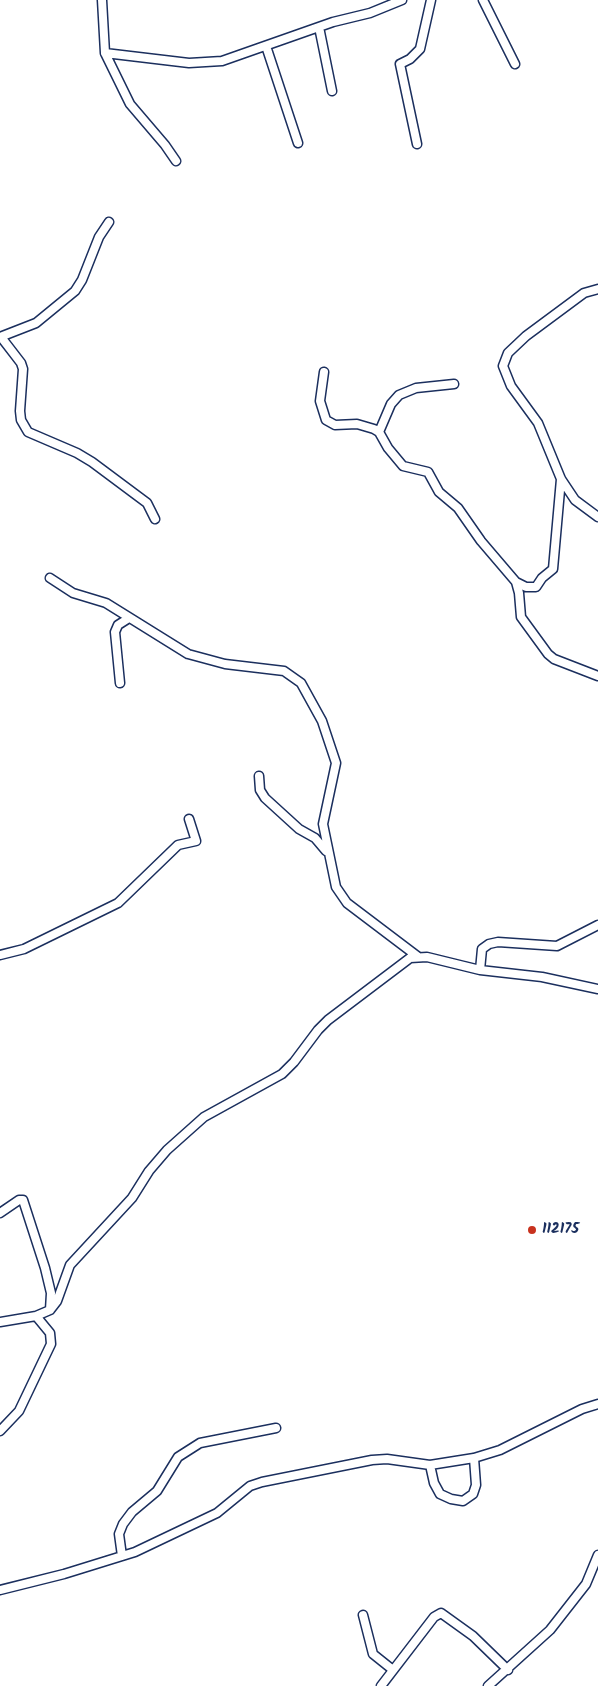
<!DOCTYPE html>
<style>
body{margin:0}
canvas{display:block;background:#fff}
</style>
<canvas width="598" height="1686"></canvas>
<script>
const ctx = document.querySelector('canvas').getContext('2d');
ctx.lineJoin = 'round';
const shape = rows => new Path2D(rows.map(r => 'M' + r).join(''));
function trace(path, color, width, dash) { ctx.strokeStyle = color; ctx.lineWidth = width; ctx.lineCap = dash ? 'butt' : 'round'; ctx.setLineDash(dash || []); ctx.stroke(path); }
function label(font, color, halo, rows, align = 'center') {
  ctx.font = font + ' Kalam,sans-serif'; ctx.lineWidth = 4; ctx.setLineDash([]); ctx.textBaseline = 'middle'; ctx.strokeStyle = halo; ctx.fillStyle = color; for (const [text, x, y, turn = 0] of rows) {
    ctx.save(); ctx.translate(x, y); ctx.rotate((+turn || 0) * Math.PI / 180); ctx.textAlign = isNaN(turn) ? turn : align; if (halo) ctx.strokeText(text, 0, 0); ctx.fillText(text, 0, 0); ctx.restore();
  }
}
const minor = shape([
 [102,0,105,53,130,104,165,145,176,161],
 [483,0,515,64],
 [319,27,332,91],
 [266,46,298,143],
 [105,53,189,63,222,61,333,22,370,13,402,0],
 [417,144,400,64,410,59,420,49,431,0],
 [598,289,584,293,526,336,508,353,503,366,511,386,538,423,561,479,575,500,598,517],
 [0,337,36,323,75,291,82,280,99,237,109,222],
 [1,337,21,363,23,369,20,411,21,420,28,432,77,453,92,462,147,503,155,519],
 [324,372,320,401,326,420,335,425,357,424,374,429,379,432,388,448,403,466,428,472,439,492,458,508,481,541,516,582,519,593,521,617,548,654,554,659,598,676],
 [379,432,391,404,399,395,416,388,454,384],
 [50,578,73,593,106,603,188,654,225,664,284,671,301,683,322,721,336,763,323,824,336,887,347,903,417,956],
 [516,582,526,587,536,587,542,578,553,569,561,479],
 [120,683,115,632,118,625,129,618],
 [259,776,260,790,265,798,299,829,315,838,326,851],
 [0,955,24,949,118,903,178,845,196,841,189,819],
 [480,970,482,949,489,944,498,942,557,946,598,925],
 [0,1213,19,1200,23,1200,45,1268,51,1293,50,1310],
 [0,1322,36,1316,50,1310,57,1301,70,1265,132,1198,149,1171,167,1150,204,1117,282,1074,294,1062,318,1030,328,1020,410,958,427,957,480,970,542,977,598,989],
 [0,1431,19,1411,51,1344,50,1333,36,1316],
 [430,1465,434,1483,440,1494,451,1499,463,1501,473,1494,476,1485,474,1458],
 [122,1556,119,1534,123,1524,132,1512,157,1491,178,1457,200,1443,276,1428],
 [0,1590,64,1574,135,1552,217,1513,250,1486,262,1482,372,1460,387,1459,430,1465,474,1458,500,1450,582,1409,598,1404],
 [363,1615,373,1654,393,1670],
 [381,1686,434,1617,441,1613,473,1636,508,1670],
 [488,1686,550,1630,586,1584,598,1555]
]);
const markers = [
 [532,1230,5,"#c8321e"]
];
const poiNames = [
 ["112175",542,1230]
];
trace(minor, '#1b2f5e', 11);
trace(minor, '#fff', 8);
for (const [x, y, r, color] of markers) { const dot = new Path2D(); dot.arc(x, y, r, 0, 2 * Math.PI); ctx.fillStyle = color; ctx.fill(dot); trace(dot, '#fff', 2); }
label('bold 15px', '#1b2f5e', '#fff', poiNames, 'left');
</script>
